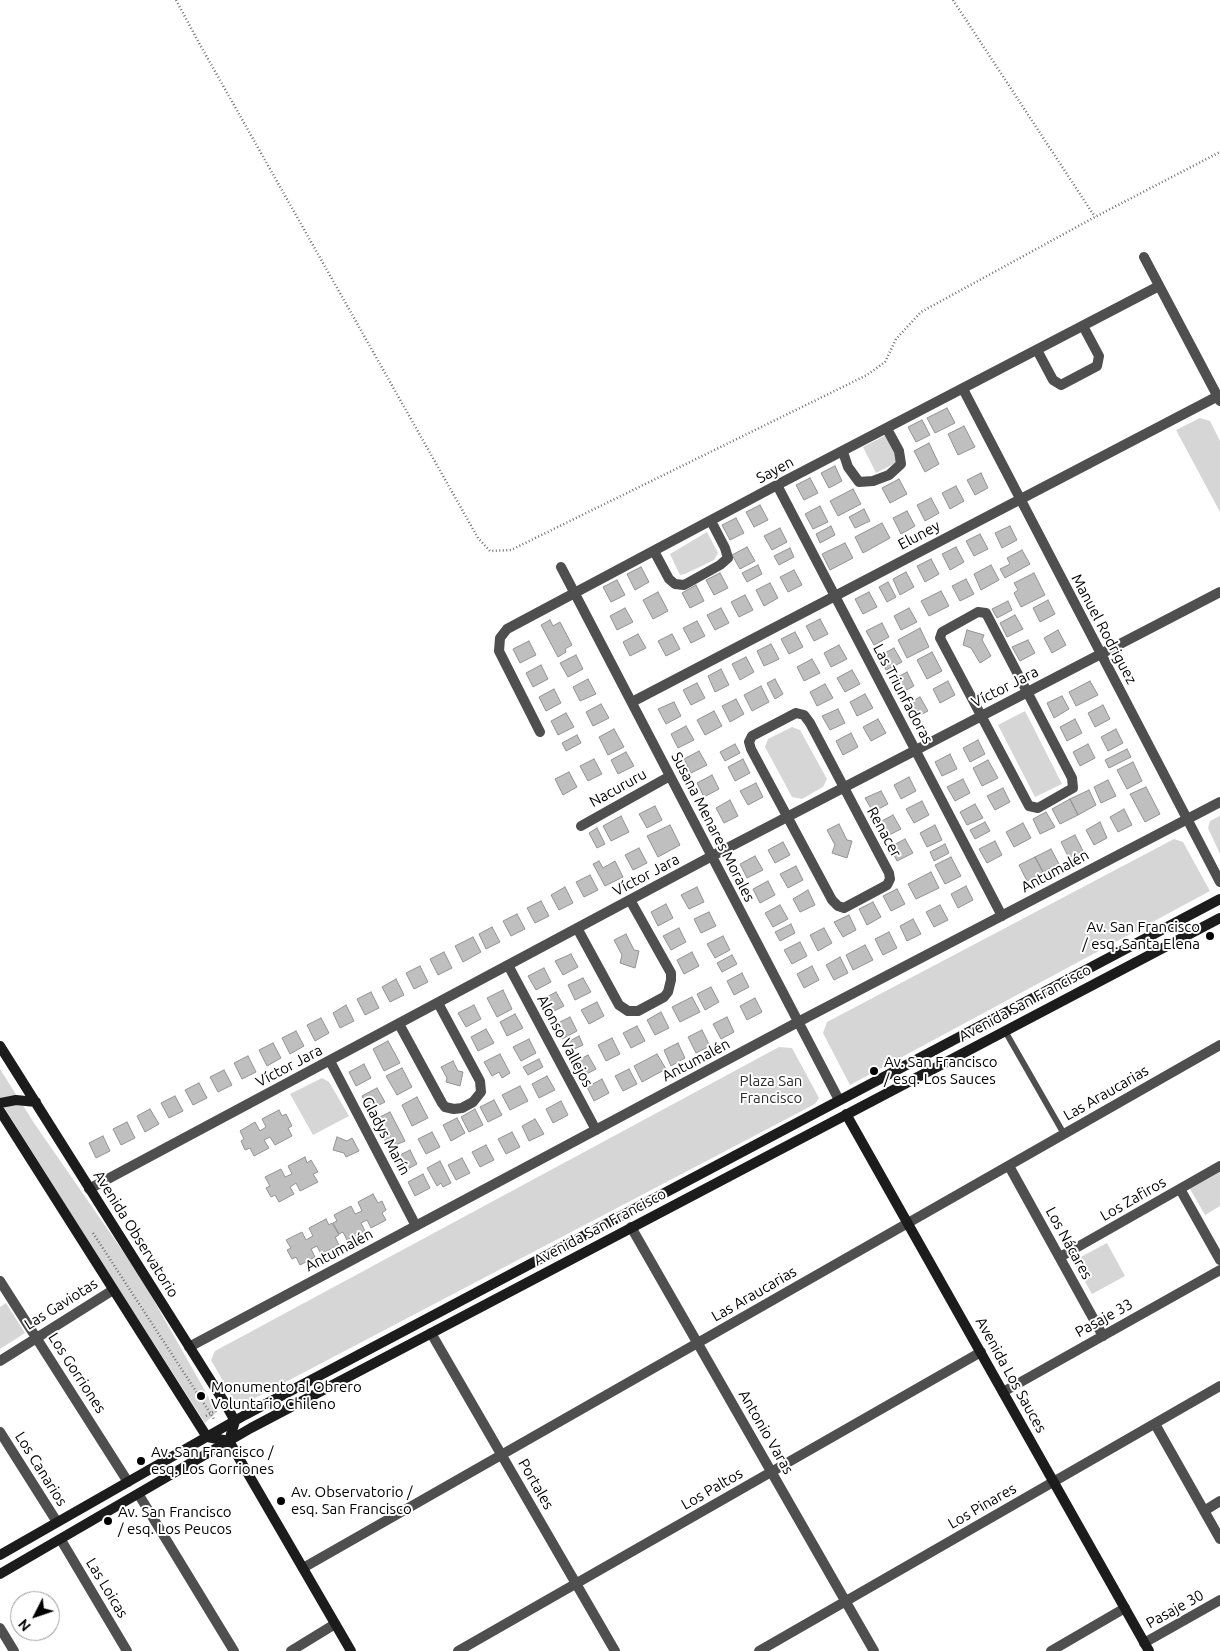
<!DOCTYPE html>
<meta charset="utf-8">
<style>
body{margin:0}
#map{position:relative;width:1220px;height:1651px;overflow:hidden;background:#fff;font-family:Ubuntu,sans-serif}
canvas{display:block}
.north{position:absolute;left:10px;top:1591px;width:50px;height:50px;box-sizing:border-box;background:#fff;border:1px solid #999;border-radius:50%;rotate:229deg;font-size:14px;font-weight:700;line-height:20px;text-align:center;color:#000}
.north::after{content:'';display:block;margin:auto;width:18px;height:22px;background:#000;clip-path:polygon(50% 0,100% 100%,50% 72%,0 100%)}
</style>
<div id="map">
<canvas width="1220" height="1651"></canvas>
<div class="north">N</div>
</div>
<script>
const ctx = document.querySelector('canvas').getContext('2d');
ctx.lineJoin = 'round';
function paint(path, color) { ctx.fillStyle = color; ctx.fill(path, 'evenodd'); }
const shape = rows => new Path2D(rows.map(r => 'M' + r).join(''));
function trace(path, color, width, dash) { ctx.strokeStyle = color; ctx.lineWidth = width; ctx.lineCap = dash ? 'butt' : 'round'; ctx.setLineDash(dash || []); ctx.stroke(path); }
function label(font, color, halo, rows, align = 'center') {
  ctx.font = font + ' Ubuntu,sans-serif'; ctx.lineWidth = 4; ctx.setLineDash([]); ctx.textBaseline = 'middle'; ctx.strokeStyle = halo; ctx.fillStyle = color; for (const [text, x, y, turn = 0] of rows) {
    ctx.save(); ctx.translate(x, y); ctx.rotate((+turn || 0) * Math.PI / 180); ctx.textAlign = isNaN(turn) ? turn : align; if (halo) ctx.strokeText(text, 0, 0); ctx.fillText(text, 0, 0); ctx.restore();
  }
}
const green = shape([
 [1200,418,1210,421,1220,441,1220,512,1176,430],
 [890,433,903,459,876,473,863,447],
 [707,532,718,553,714,560,685,574,680,575,670,554],
 [1025,711,1062,784,1035,797,998,725],
 [792,727,800,730,827,779,823,787,802,799,792,797,765,747,768,739],
 [1220,816,1220,854,1208,828,1210,821],
 [1174,839,1183,842,1210,891,850,1085,823,1033,827,1022],
 [779,1047,792,1048,819,1098,815,1104,238,1407,211,1360,215,1351],
 [0,1069,34,1123,140,1276,217,1412,205,1423,41,1168,0,1100],
 [322,1078,329,1082,349,1116,313,1135,290,1094],
 [1220,1172,1220,1206,1205,1215,1190,1189],
 [1107,1243,1125,1276,1092,1294,1073,1261],
 [6,1303,25,1333,0,1349,0,1307]
]);
const building = shape([
 [947,408,955,423,935,433,927,418,947,408],
 [922,420,930,435,916,442,908,427,922,420],
 [964,426,975,447,958,455,948,434,964,426],
 [929,443,939,464,925,472,914,451,929,443],
 [835,466,842,481,829,488,821,473,835,466],
 [981,473,988,488,975,495,967,480,981,473],
 [810,478,818,493,804,500,796,485,810,478],
 [899,479,907,494,890,503,882,488,899,479],
 [956,486,964,501,950,509,942,493,956,486],
 [853,489,861,504,838,516,830,501,853,489],
 [931,498,939,513,925,521,917,505,931,498],
 [760,505,768,520,754,527,746,512,760,505],
 [820,506,828,522,813,529,805,514,820,506],
 [864,509,870,521,855,528,849,517,864,509],
 [907,511,915,526,901,534,893,518,907,511],
 [736,518,744,533,730,540,722,525,736,518],
 [882,523,890,538,863,553,855,537,882,523],
 [831,526,835,535,820,543,816,534,831,526],
 [1010,526,1017,540,1002,548,995,533,1010,526],
 [780,528,787,542,772,550,764,536,780,528],
 [980,534,988,549,974,556,966,541,980,534],
 [845,543,853,558,830,570,822,554,845,543],
 [747,547,755,561,740,569,732,555,747,547],
 [956,547,964,562,950,570,942,554,956,547],
 [790,548,794,557,779,565,774,556,790,548],
 [1022,550,1030,564,1005,578,1000,569,1010,564,1007,558,1022,550],
 [931,559,939,574,925,582,917,566,931,559],
 [758,565,762,574,747,582,742,573,758,565],
 [991,565,999,580,981,590,974,574,991,565],
 [641,567,649,582,635,590,627,574,641,567],
 [794,570,802,585,788,592,780,577,794,570],
 [906,572,914,587,900,595,893,579,906,572],
 [720,573,728,588,714,595,706,580,720,573],
 [1034,573,1045,595,1021,607,1014,593,1018,590,1014,583,1034,573],
 [966,579,974,594,960,601,952,586,966,579],
 [617,580,625,595,611,602,603,587,617,580],
 [888,582,896,597,887,602,879,587,888,582],
 [770,583,778,598,764,606,756,590,770,583],
 [696,585,704,601,690,608,682,593,696,585],
 [941,591,949,606,929,616,921,601,941,591],
 [658,592,668,611,653,619,643,600,658,592],
 [869,592,877,607,863,614,855,599,869,592],
 [745,595,753,610,739,617,731,602,745,595],
 [1048,600,1055,614,1040,622,1033,608,1048,600],
 [1008,601,1012,610,997,618,992,609,1008,601],
 [625,608,633,622,617,630,610,616,625,608],
 [721,608,729,623,715,630,707,615,721,608],
 [909,608,917,622,901,630,894,616,909,608],
 [1015,615,1023,629,1007,637,1000,623,1015,615],
 [820,619,828,634,814,641,806,626,820,619],
 [550,620,553,626,560,622,572,645,565,649,566,652,558,657,541,625,550,620],
 [697,621,705,636,691,643,683,628,697,621],
 [882,623,889,637,874,645,866,631,882,623],
 [920,628,929,647,907,658,898,640,920,628],
 [967,630,984,635,982,640,991,656,980,663,971,648,963,645,967,630],
 [1058,630,1066,645,1052,653,1044,638,1058,630],
 [795,632,803,647,789,654,781,639,795,632],
 [638,634,646,648,630,656,623,642,638,634],
 [672,634,680,649,666,656,658,641,672,634],
 [1028,640,1035,653,1020,661,1012,647,1028,640],
 [529,641,536,655,520,663,513,649,529,641],
 [771,644,779,659,764,666,757,651,771,644],
 [839,645,847,659,831,667,824,653,839,645],
 [894,648,902,662,886,670,879,656,894,648],
 [932,652,942,671,927,679,917,660,932,652],
 [576,655,583,669,568,677,560,663,576,655],
 [746,657,754,672,740,680,732,664,746,657],
 [812,659,820,673,804,681,797,667,812,659],
 [541,665,548,679,533,687,526,673,541,665],
 [721,669,729,685,715,692,708,676,721,669],
 [852,670,860,684,845,692,837,678,852,670],
 [907,672,914,686,899,694,892,680,907,672],
 [588,679,596,694,580,701,573,687,588,679],
 [775,679,783,694,775,699,767,683,775,679],
 [948,681,955,695,940,703,933,689,948,681],
 [1090,681,1098,695,1076,706,1069,692,1090,681],
 [697,683,705,698,691,705,683,690,697,683],
 [825,684,833,698,817,706,810,692,825,684],
 [761,686,769,702,752,711,744,695,761,686],
 [554,689,561,703,546,711,539,697,554,689],
 [865,694,873,708,857,716,850,702,865,694],
 [1062,696,1069,709,1054,718,1047,703,1062,696],
 [920,697,928,711,912,719,905,705,920,697],
 [736,699,744,714,730,722,722,706,736,699],
 [674,702,681,716,666,724,658,709,674,702],
 [601,704,609,718,593,726,586,712,601,704],
 [1103,705,1110,719,1095,727,1088,713,1103,705],
 [838,709,845,723,830,730,822,716,838,709],
 [714,711,722,726,705,735,697,720,714,711],
 [566,713,574,727,558,735,551,721,566,713],
 [878,719,886,733,871,741,863,727,878,719],
 [1075,719,1082,733,1067,741,1060,727,1075,719],
 [686,726,694,740,678,748,671,734,686,726],
 [614,729,624,747,608,755,599,737,614,729],
 [1116,729,1123,743,1108,751,1101,737,1116,729],
 [851,733,858,747,843,755,836,741,851,733],
 [577,735,581,743,566,751,562,743,577,735],
 [978,740,985,754,970,762,963,748,978,740],
 [735,744,740,753,725,761,720,752,735,744],
 [1088,744,1095,758,1080,766,1073,752,1088,744],
 [1127,749,1131,757,1109,768,1105,760,1127,749],
 [699,751,707,765,691,773,684,759,699,751],
 [626,752,634,766,618,774,611,760,626,752],
 [950,754,957,769,942,776,935,762,950,754],
 [594,759,602,774,588,781,580,766,594,759],
 [743,759,750,773,735,781,728,767,743,759],
 [988,760,998,778,982,786,973,768,988,760],
 [1133,762,1142,781,1127,789,1117,770,1133,762],
 [569,772,577,787,563,795,555,779,569,772],
 [712,775,719,789,704,797,697,783,712,775],
 [909,777,916,791,901,799,894,785,909,777],
 [963,779,970,793,955,801,947,787,963,779],
 [1108,780,1116,796,1101,803,1094,787,1108,780],
 [756,783,763,797,748,805,740,791,756,783],
 [1146,787,1160,814,1145,822,1130,794,1146,787],
 [1003,788,1010,802,995,810,987,796,1003,788],
 [1089,790,1096,805,1078,815,1070,799,1089,790],
 [881,791,888,804,873,812,865,798,881,791],
 [1070,799,1078,815,1060,824,1052,809,1070,799],
 [730,800,738,816,724,823,716,808,730,800],
 [922,801,929,815,914,823,906,809,922,801],
 [975,804,983,818,967,825,960,812,975,804],
 [655,806,662,820,647,828,639,814,655,806],
 [1124,809,1132,825,1118,832,1110,817,1124,809],
 [1046,812,1055,827,1040,834,1033,819,1046,812],
 [893,815,901,829,885,837,878,823,893,815],
 [621,816,629,832,611,841,603,826,621,816],
 [985,822,990,831,975,839,970,830,985,822],
 [1100,822,1107,838,1094,845,1086,830,1100,822],
 [1023,823,1031,838,1014,847,1006,832,1023,823],
 [839,824,847,840,852,841,847,858,832,853,835,845,827,830,839,824],
 [670,825,680,845,658,857,647,836,670,825],
 [935,825,942,840,927,847,920,833,935,825],
 [597,828,605,844,597,848,589,833,597,828],
 [1075,835,1083,851,1069,858,1061,842,1075,835],
 [905,839,913,853,897,861,890,847,905,839],
 [995,841,1002,855,987,863,979,849,995,841],
 [783,842,790,855,775,863,768,850,783,842],
 [945,844,949,853,934,861,930,852,945,844],
 [639,848,647,863,633,870,625,855,639,848],
 [1051,849,1059,864,1043,872,1035,857,1051,849],
 [755,856,763,870,747,878,740,864,755,856],
 [951,857,961,876,945,884,935,865,951,857],
 [1035,857,1043,872,1027,881,1019,865,1035,857],
 [599,861,603,868,615,861,623,877,605,886,593,864,599,861],
 [796,866,803,880,788,888,780,874,796,866],
 [931,872,939,888,916,899,908,884,931,872],
 [590,875,598,890,584,897,576,882,590,875],
 [768,881,775,895,760,903,753,889,768,881],
 [966,886,973,900,958,908,951,894,966,886],
 [565,887,573,903,559,910,551,895,565,887],
 [697,887,704,902,689,909,681,895,697,887],
 [897,889,905,904,891,911,883,896,897,889],
 [808,890,815,905,800,912,793,899,808,890],
 [541,901,549,916,535,923,527,908,541,901],
 [873,902,881,917,867,925,859,909,873,902],
 [666,904,673,918,658,926,651,912,666,904],
 [780,905,788,919,773,927,765,913,780,905],
 [940,905,948,920,934,927,926,912,940,905],
 [709,912,716,926,701,933,694,919,709,912],
 [517,914,525,929,511,936,503,921,517,914],
 [849,915,856,930,843,937,834,922,849,915],
 [913,919,921,934,907,941,900,926,913,919],
 [791,924,795,933,780,941,775,932,791,924],
 [492,927,500,942,486,949,479,934,492,927],
 [679,928,686,942,671,950,663,936,679,928],
 [824,928,832,943,818,951,810,935,824,928],
 [889,932,897,948,883,955,875,939,889,932],
 [626,934,634,950,639,951,635,968,620,963,622,955,614,940,626,934],
 [723,936,730,950,715,958,707,944,723,936],
 [473,937,481,952,463,962,455,946,473,937],
 [800,942,807,956,792,964,784,950,800,942],
 [865,945,873,960,853,970,846,955,865,945],
 [444,952,452,968,438,975,430,959,444,952],
 [692,952,699,966,684,974,677,960,692,952],
 [571,954,578,967,563,975,555,961,571,954],
 [732,955,737,964,722,972,717,963,732,955],
 [840,957,848,973,834,980,826,965,840,957],
 [420,966,428,982,414,989,406,973,420,966],
 [812,966,819,980,804,988,797,974,812,966],
 [544,968,551,982,536,990,528,976,544,968],
 [742,973,749,987,734,995,727,981,742,973],
 [583,978,591,992,575,1000,568,985,583,978],
 [396,979,404,995,390,1002,382,987,396,979],
 [711,987,719,1002,705,1010,697,994,711,987],
 [503,990,512,1009,497,1017,487,998,503,990],
 [371,992,379,1008,365,1015,357,999,371,992],
 [556,992,564,1006,548,1014,541,1000,556,992],
 [692,997,700,1012,680,1022,672,1007,692,997],
 [755,998,762,1012,747,1020,740,1006,755,998],
 [597,1002,604,1016,589,1024,581,1010,597,1002],
 [346,1005,354,1021,340,1028,333,1013,346,1005],
 [474,1005,481,1019,466,1027,458,1013,474,1005],
 [661,1012,669,1028,655,1035,647,1020,661,1012],
 [515,1014,523,1028,507,1036,500,1022,515,1014],
 [570,1017,577,1031,562,1039,554,1025,570,1017],
 [727,1017,734,1032,721,1039,713,1024,727,1017],
 [321,1018,329,1033,315,1041,307,1025,321,1018],
 [637,1026,645,1041,631,1048,623,1033,637,1026],
 [486,1029,494,1043,478,1051,471,1037,486,1029],
 [702,1030,710,1046,696,1053,688,1037,702,1030],
 [296,1031,304,1046,290,1054,282,1038,296,1031],
 [579,1036,583,1045,568,1052,564,1044,579,1036],
 [612,1038,620,1054,606,1061,598,1045,612,1038],
 [529,1039,536,1053,521,1061,513,1047,529,1039],
 [388,1041,400,1063,384,1071,373,1049,388,1041],
 [273,1043,281,1058,267,1066,259,1050,273,1043],
 [678,1043,685,1058,671,1066,664,1050,678,1043],
 [500,1054,510,1073,502,1078,499,1072,492,1076,484,1062,500,1054],
 [657,1054,666,1069,642,1082,634,1066,657,1054],
 [588,1055,596,1069,581,1077,573,1063,588,1055],
 [248,1056,256,1072,242,1079,234,1063,248,1056],
 [539,1059,543,1067,528,1075,523,1067,539,1059],
 [453,1061,458,1071,463,1072,460,1086,446,1082,447,1078,441,1067,453,1061],
 [364,1064,371,1078,356,1086,349,1072,364,1064],
 [402,1068,412,1087,397,1095,386,1076,402,1068],
 [629,1069,637,1084,623,1091,615,1076,629,1069],
 [224,1070,232,1085,218,1092,210,1077,224,1070],
 [547,1076,555,1090,539,1098,532,1084,547,1076],
 [602,1079,609,1093,594,1101,587,1087,602,1079],
 [199,1083,207,1098,193,1105,185,1090,199,1083],
 [520,1086,528,1101,510,1110,502,1095,520,1086],
 [377,1088,385,1102,369,1110,362,1096,377,1088],
 [175,1096,183,1111,169,1118,161,1103,175,1096],
 [417,1097,428,1118,412,1126,402,1105,417,1097],
 [494,1100,502,1115,488,1122,480,1107,494,1100],
 [561,1101,568,1115,553,1123,546,1109,561,1101],
 [150,1109,159,1124,145,1132,137,1116,150,1109],
 [475,1109,483,1125,469,1132,461,1117,475,1109],
 [279,1110,282,1116,286,1114,292,1126,288,1128,292,1136,275,1145,270,1137,264,1140,269,1148,254,1156,250,1148,245,1150,241,1141,244,1139,240,1131,255,1122,260,1131,266,1127,262,1119,279,1110],
 [390,1112,405,1141,389,1148,374,1120,390,1112],
 [457,1118,465,1133,451,1141,443,1125,457,1118],
 [535,1119,544,1134,529,1141,522,1126,535,1119],
 [127,1122,135,1138,121,1145,113,1129,127,1122],
 [432,1132,440,1147,426,1154,418,1139,432,1132],
 [512,1132,520,1147,506,1154,498,1139,512,1132],
 [103,1136,110,1151,96,1158,89,1143,103,1136],
 [337,1137,347,1141,352,1138,359,1151,346,1157,344,1153,333,1150,337,1137],
 [486,1145,494,1160,480,1167,472,1152,486,1145],
 [410,1150,417,1164,402,1172,394,1158,410,1150],
 [305,1157,307,1163,311,1160,318,1172,313,1174,318,1182,300,1191,296,1183,290,1187,294,1194,279,1202,275,1195,271,1197,266,1188,270,1186,265,1177,281,1169,285,1177,292,1174,288,1166,305,1157],
 [462,1158,470,1173,456,1180,448,1165,462,1158],
 [440,1161,451,1183,443,1187,441,1183,437,1186,427,1168,440,1161],
 [423,1174,430,1188,415,1196,408,1182,423,1174],
 [373,1194,378,1203,382,1201,386,1210,382,1213,386,1220,371,1228,367,1220,361,1223,365,1231,347,1240,343,1232,339,1234,333,1223,337,1221,334,1215,351,1206,355,1214,362,1211,358,1202,373,1194],
 [326,1219,329,1225,332,1223,339,1235,335,1237,339,1245,321,1254,317,1246,311,1249,315,1257,300,1265,296,1257,292,1259,287,1250,291,1248,286,1240,302,1232,306,1240,313,1236,309,1228,326,1219]
]);
const path = shape([
 [176,0,199,43,478,538,490,551,511,550,867,375,885,362,896,339,921,312,1095,217,1220,152],
 [953,0,1095,217],
 [93,1233,214,1419],
 [206,1416,217,1410]
]);
const lane = shape([
 [1005,1031,1064,1134]
]);
const street = shape([
 [1144,257,1220,401],
 [1037,350,1053,380,1061,385,1097,366,1099,356,1083,326],
 [963,389,1220,882],
 [843,452,848,467,859,482,873,481,889,475,901,464,899,451,887,429],
 [777,485,1002,916],
 [654,551,669,579,675,584,684,585,720,565,728,558,725,548,711,521],
 [561,567,839,1100],
 [978,612,986,613,1072,778,1073,788,1038,808,1029,806,940,638,942,632,978,612],
 [632,702,1220,395],
 [796,713,804,715,810,723,889,873,890,879,887,885,844,908,838,906,832,900,751,749,749,742,752,736,796,713],
 [540,732,499,651,500,638,507,629,777,485,1159,286],
 [581,826,670,776],
 [577,928,619,1005,628,1011,638,1011,664,997,668,992,671,980,671,973,630,900],
 [508,965,596,1130],
 [399,1024,442,1103,445,1107,454,1109,462,1108,473,1102,481,1092,480,1081,438,1003],
 [330,1061,416,1226],
 [1009,1166,1103,1336],
 [89,1189,712,856,1220,592],
 [1180,1189,1220,1260],
 [631,1227,874,1651],
 [1060,1257,1220,1166],
 [0,1281,128,1482],
 [431,1333,615,1651],
 [189,1347,798,1022,1220,802],
 [0,1361,113,1290],
 [1003,1392,1220,1270],
 [1155,1424,1220,1539],
 [0,1432,57,1522],
 [139,1495,234,1651],
 [1204,1511,1220,1501],
 [61,1540,127,1651],
 [303,1568,1220,1045],
 [0,1628,14,1651],
 [1144,1643,1220,1600],
 [291,1651,335,1624],
 [458,1651,981,1352],
 [759,1651,1220,1386],
 [1051,1651,1125,1608]
]);
const secondary = shape([
 [0,1046,226,1405,235,1421,229,1441,351,1651],
 [0,1103,16,1100,36,1102],
 [0,1111,207,1437,229,1441],
 [846,1114,1149,1651],
 [0,1555,245,1415,1220,899],
 [0,1574,251,1428,1220,918]
]);
const markers = [
 [1210,936,5,"#000"],
 [874,1071,5,"#000"],
 [201,1396,5,"#000"],
 [141,1461,5,"#000"],
 [281,1501,5,"#000"],
 [108,1521,5,"#000"]
];
const streetNames = [
 ["Sayen",775,470,-28],
 ["Eluney",919,535,-28],
 ["Manuel Rodriguez",1104,629,62],
 ["Víctor Jara",1005,687,-27],
 ["Las Triunfadoras",903,694,62],
 ["Nacururu",618,788,-29],
 ["Susana Menares Morales",713,827,63],
 ["Renacer",884,832,61],
 ["Antumalén",1055,871,-28],
 ["Víctor Jara",646,875,-28],
 ["Avenida San Francisco",1025,1003,-28],
 ["Alonso Vallejos",565,1041,62],
 ["Antumalén",696,1060,-28],
 ["Víctor Jara",289,1066,-28],
 ["Las Araucarias",1106,1093,-30],
 ["Gladys Marín",386,1136,62],
 ["Los Zafiros",1133,1199,-30],
 ["Avenida San Francisco",600,1227,-28],
 ["Avenida Observatorio",136,1234,58],
 ["Los Nácares",1069,1243,61],
 ["Antumalén",339,1250,-28],
 ["Las Araucarias",754,1294,-30],
 ["Las Gaviotas",61,1304,-32],
 ["Pasaje 33",1104,1318,-29],
 ["Los Gorriones",77,1373,57],
 ["Avenida Los Sauces",1011,1375,61],
 ["Antonio Varas",766,1432,60],
 ["Los Canarios",41,1469,58],
 ["Portales",536,1484,60],
 ["Los Paltos",712,1489,-30],
 ["Los Pinares",982,1506,-30],
 ["Las Loicas",107,1588,59],
 ["Pasaje 30",1175,1609,-29]
];
const poiNames = [
 ["Av. San Francisco",1200,927,"right"],
 ["/ esq. Santa Elena",1200,944,"right"],
 ["Av. San Francisco",884,1062],
 ["/ esq. Los Sauces",884,1079],
 ["Monumento al Obrero",211,1387],
 ["Voluntario Chileno",211,1404],
 ["Av. San Francisco /",151,1452],
 ["esq. Los Gorriones",151,1469],
 ["Av. Observatorio /",291,1492],
 ["esq. San Francisco",291,1509],
 ["Av. San Francisco",118,1512],
 ["/ esq. Los Peucos",118,1529]
];
const parkNames = [
 ["Plaza San",771,1081],
 ["Francisco",771,1098]
];
paint(green, '#d6d6d6');
paint(building, '#bfbfbf');
trace(building, '#939393', 1);
trace(path, '#717171', 2.5, [1, 2.5]);
trace(lane, '#4f4f4f', 6);
trace(street, '#4f4f4f', 10);
trace(secondary, '#1c1c1c', 10);
for (const [x, y, r, color] of markers) { const dot = new Path2D(); dot.arc(x, y, r, 0, 2 * Math.PI); ctx.fillStyle = color; ctx.fill(dot); trace(dot, '#fff', 2); }
label('15px', '#000', '#fff', streetNames);
label('15px', '#000', '#fff', poiNames, 'left');
label('15px', '#2d2d2d', '#fff', parkNames);
</script>
